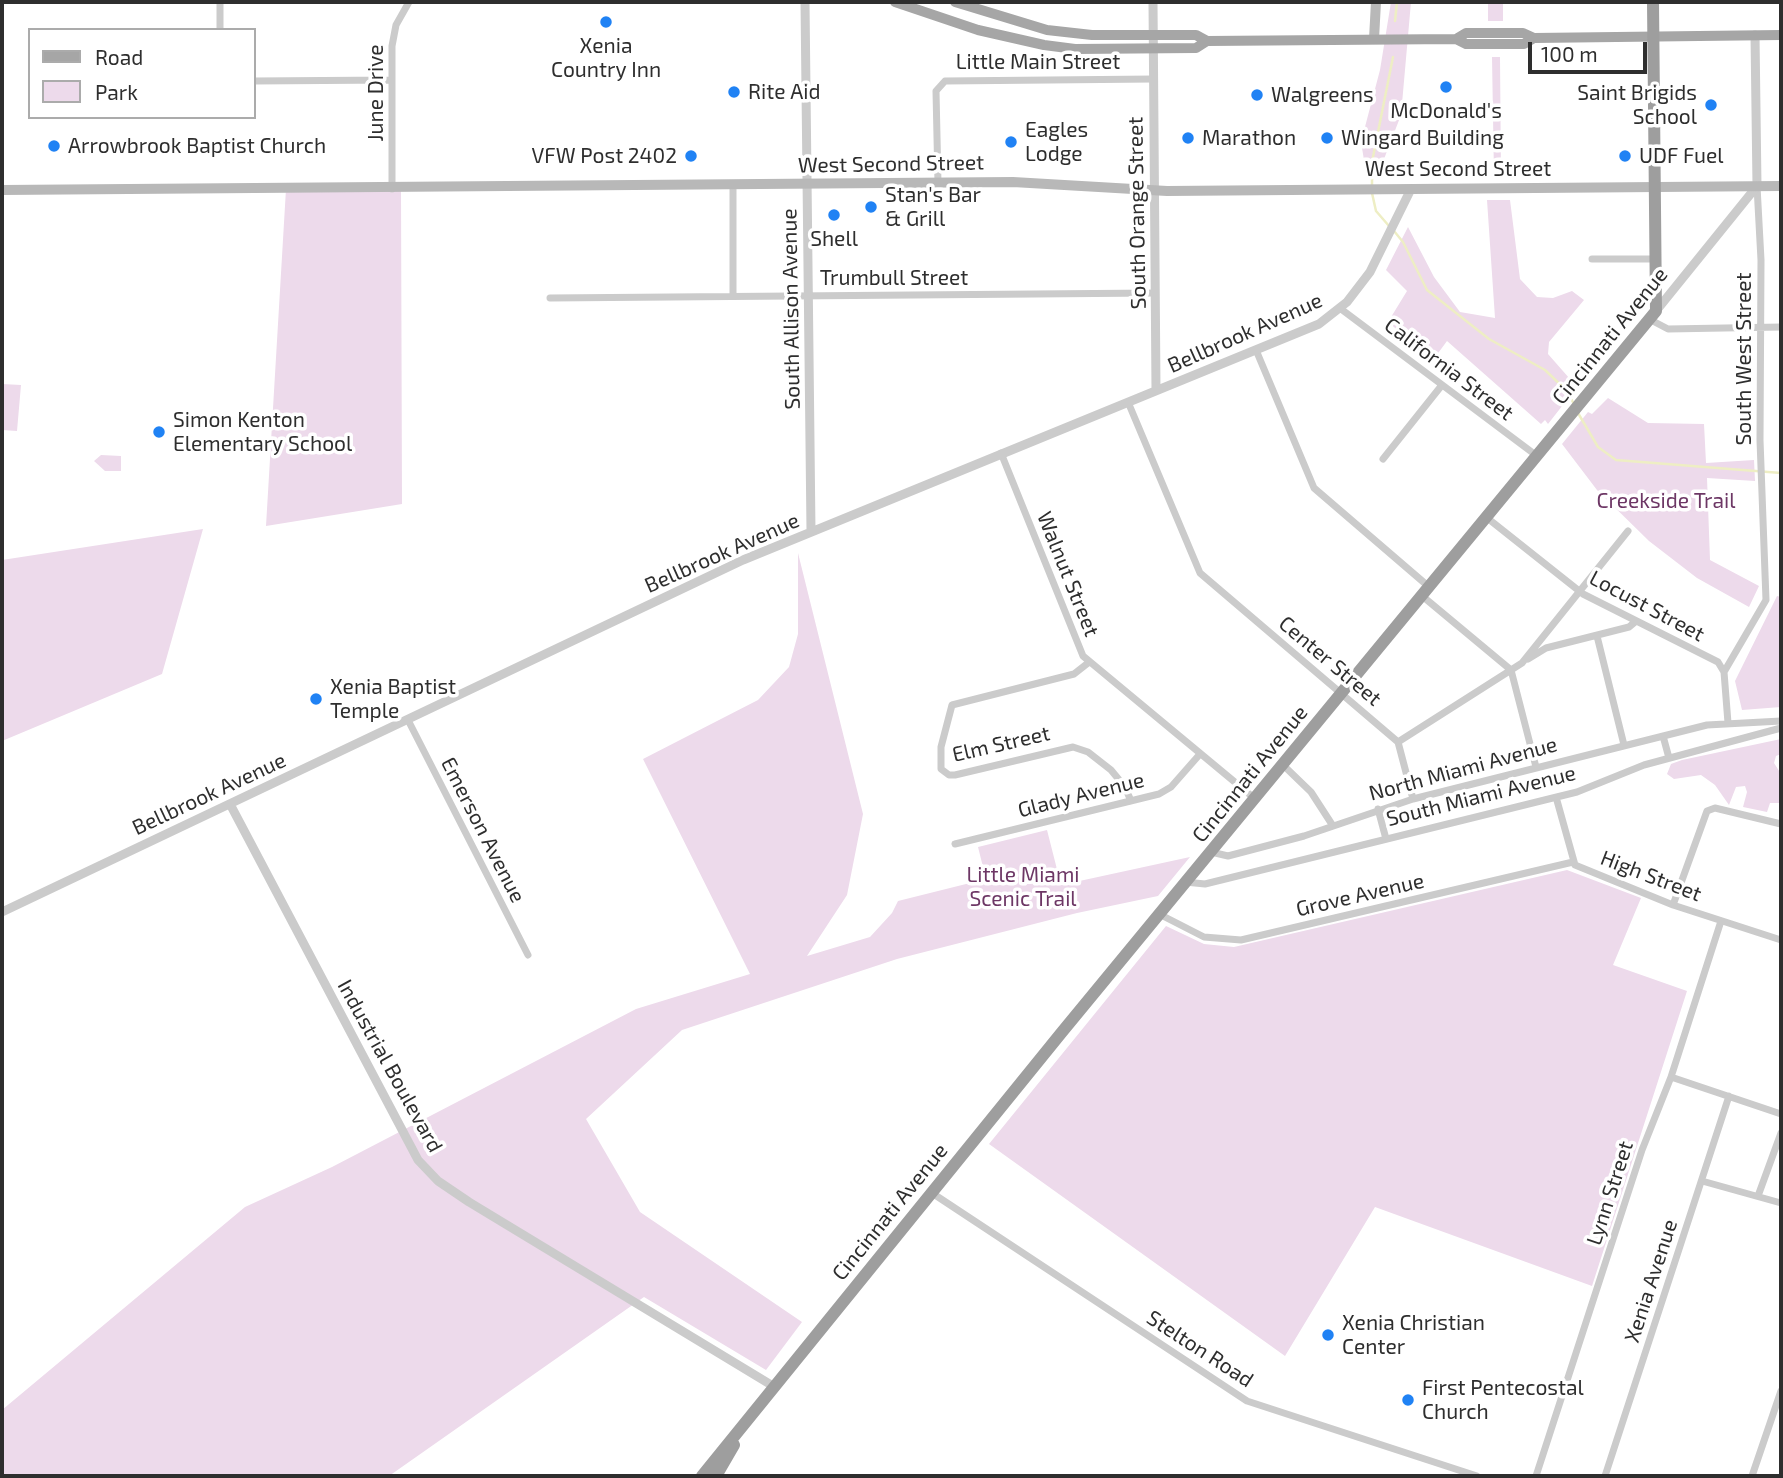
<!DOCTYPE html>
<style>
body{margin:0}
#map{position:relative;width:1783px;height:1478px;overflow:hidden;background:#fff;font-family:"Exo 2",sans-serif}
canvas{display:block}
.frame{position:absolute;inset:0;border:4px solid #2e2e2e;pointer-events:none}
.legend{position:absolute;left:28px;top:28px;width:228px;height:91px;box-sizing:border-box;background:#fff;border:2px solid #ababab;margin:0;padding:9px 12px;list-style:none;font-size:21px;color:#2e2e2e}
.legend li{display:flex;align-items:center;gap:14px;height:35px}
.legend b{width:35px;border:2px solid #ababab}
.scale{position:absolute;left:1528px;top:42px;width:119px;height:32px;box-sizing:border-box;border:4px solid #2e2e2e;border-top:0;padding-left:9px;font-size:21px;line-height:24px;white-space:nowrap;color:#2e2e2e;-webkit-text-stroke:5px #fff;paint-order:stroke}
</style>
<div id="map">
<canvas width="1783" height="1478"></canvas>
<div class="frame"></div>
<ul class="legend">
<li><b style="height:9px;background:#a6a6a6"></b>Road</li>
<li><b style="height:19px;background:#eddaeb"></b>Park</li>
</ul>
<div class="scale">100 m</div>
</div>
<script>
const ctx = document.querySelector('canvas').getContext('2d');
ctx.lineJoin = 'round';
function paint(path, color) { ctx.fillStyle = color; ctx.fill(path, 'evenodd'); }
const shape = rows => new Path2D(rows.map(r => 'M' + r).join(''));
function trace(path, color, width, dash) { ctx.strokeStyle = color; ctx.lineWidth = width; ctx.lineCap = dash ? 'butt' : 'round'; ctx.setLineDash(dash || []); ctx.stroke(path); }
function label(font, color, halo, rows, align = 'center') {
  ctx.font = font + ' "Exo 2",sans-serif'; ctx.lineWidth = 7; ctx.setLineDash([]); ctx.textBaseline = 'middle'; ctx.strokeStyle = halo; ctx.fillStyle = color; for (const [text, x, y, turn = 0] of rows) {
    ctx.save(); ctx.translate(x, y); ctx.rotate((+turn || 0) * Math.PI / 180); ctx.textAlign = isNaN(turn) ? turn : align; if (halo) ctx.strokeText(text, 0, 0); ctx.fillText(text, 0, 0); ctx.restore();
  }
}
const green = shape([
 [1391,2,1411,2,1401,115,1379,172,1366,172,1361,142,1380,70],
 [1488,2,1503,2,1503,21,1488,21],
 [1492,57,1500,57,1501,176,1494,176],
 [286,189,401,189,402,504,266,526],
 [1487,200,1510,200,1520,279,1537,297,1553,298,1572,291,1584,300,1549,342,1548,354,1577,387,1548,424,1545,420,1541,424,1447,341,1433,360,1388,322,1407,291,1386,270,1408,227,1434,277,1460,312,1495,318],
 [2,384,21,385,17,431,2,430],
 [1608,398,1648,423,1704,424,1706,463,1754,460,1755,481,1707,478,1710,560,1759,586,1749,607,1697,578,1649,541,1597,490,1562,444,1588,412,1592,414],
 [101,455,121,456,121,471,105,471,94,461],
 [203,529,162,674,2,741,2,560],
 [798,553,863,814,847,895,807,956,870,937,892,913,898,901,986,879,978,847,1047,830,1061,885,1190,857,1158,896,1077,913,897,959,682,1030,586,1119,640,1212,802,1322,766,1370,644,1297,389,1476,2,1476,2,1410,245,1207,332,1167,636,1009,750,974,643,759,758,700,789,667,798,634],
 [1777,596,1781,597,1781,707,1742,710,1735,681],
 [1781,739,1781,754,1776,756,1774,763,1781,774,1781,803,1770,803,1767,812,1743,807,1747,792,1745,786,1736,787,1729,805,1715,785,1701,775,1674,779,1667,774,1671,764,1682,760],
 [1567,870,1641,898,1613,965,1687,991,1592,1286,1375,1207,1285,1356,989,1144,1166,926,1204,944,1234,947]
]);
const stream = shape([
 [1395,21,1397,2],
 [1372,186,1372,162,1393,57],
 [1372,193,1376,211,1389,226],
 [1394,231,1403,242,1427,290,1489,339,1545,370,1566,390,1574,404],
 [1578,413,1598,447,1616,460,1781,473]
]);
const minor = shape([
 [220,30,220,2],
 [254,81,392,80],
 [938,183,936,91,945,81,1153,79],
 [733,186,733,296],
 [392,189,392,46,396,25,409,2],
 [1592,259,1655,259],
 [550,298,1155,293],
 [1341,309,1537,456],
 [1649,319,1668,329,1781,327],
 [1256,350,1314,488,1428,586],
 [1128,402,1200,573,1398,742,1413,799],
 [1001,453,1083,656,1254,798],
 [1383,459,1442,385],
 [1486,517,1583,594,1718,662,1724,672],
 [1421,595,1511,670,1536,767],
 [1597,636,1624,745],
 [1528,659,1546,648,1629,627,1635,622],
 [1088,663,1074,674,952,705,941,747,941,769,949,775,955,775,1073,747,1088,752,1111,770,1125,787,1131,801],
 [408,720,528,955],
 [1728,723,1724,672,1766,600,1760,440,1761,260,1757,186],
 [1663,736,1669,758],
 [1398,742,1522,663,1628,531],
 [1282,764,1311,792,1333,826],
 [1556,797,1575,865,1673,905,1781,940],
 [1378,809,1386,839],
 [955,844,1159,794,1171,787,1200,754],
 [1211,852,1228,856,1304,836,1413,799,1707,725,1781,721],
 [1185,882,1205,884,1577,792,1644,765,1781,728],
 [1673,905,1707,811,1715,808,1781,824],
 [1159,914,1204,937,1241,940,1573,862],
 [1671,1077,1781,1114],
 [1702,1181,1781,1203],
 [932,1193,1247,1401,1477,1476],
 [1758,1196,1781,1133],
 [1536,1476,1642,1150,1671,1077,1721,921],
 [1605,1476,1729,1096],
 [1752,1476,1781,1391]
]);
const tertiary = shape([
 [805,2,811,531],
 [1153,2,1156,390],
 [1656,311,1757,186,1755,35],
 [230,804,418,1160,438,1181,469,1202,773,1386],
 [2,912,743,560,1319,324,1347,302,1370,272,1411,189]
]);
const secondary = shape([
 [1374,39,1376,2],
 [2,190,1013,182,1167,191,1781,186]
]);
const primary = shape([
 [895,2,978,30,1044,45,1075,49,1196,48,1207,41],
 [955,2,1047,30,1092,35,1196,35,1207,41,1456,39,1466,33,1523,33,1534,38,1781,35],
 [1456,39,1466,44,1524,44,1534,38]
]);
const trunk = shape([
 [702,1476,1062,1032,1656,311,1653,2],
 [716,1476,734,1445]
]);
const markers = [
 [606,22,7,"#2082f4"],
 [1446,87,7,"#2082f4"],
 [734,92,7,"#2082f4"],
 [1257,95,7,"#2082f4"],
 [1711,105,7,"#2082f4"],
 [1188,138,7,"#2082f4"],
 [1327,138,7,"#2082f4"],
 [1011,142,7,"#2082f4"],
 [54,146,7,"#2082f4"],
 [691,156,7,"#2082f4"],
 [1625,156,7,"#2082f4"],
 [871,207,7,"#2082f4"],
 [834,215,7,"#2082f4"],
 [159,432,7,"#2082f4"],
 [316,699,7,"#2082f4"],
 [1328,1335,7,"#2082f4"],
 [1408,1400,7,"#2082f4"]
];
const poiNames = [
 ["Xenia",606,46,"center"],
 ["Country Inn",606,70,"center"],
 ["Rite Aid",748,92],
 ["Saint Brigids",1697,93,"right"],
 ["School",1697,117,"right"],
 ["Walgreens",1271,95],
 ["McDonald's",1446,111,"center"],
 ["Eagles",1025,130],
 ["Lodge",1025,154],
 ["Marathon",1202,138],
 ["Wingard Building",1341,138],
 ["Arrowbrook Baptist Church",68,146],
 ["VFW Post 2402",677,156,"right"],
 ["UDF Fuel",1639,156],
 ["Stan's Bar",885,195],
 ["& Grill",885,219],
 ["Shell",834,239,"center"],
 ["Simon Kenton",173,420],
 ["Elementary School",173,444],
 ["Xenia Baptist",330,687],
 ["Temple",330,711],
 ["Xenia Christian",1342,1323],
 ["Center",1342,1347],
 ["First Pentecostal",1422,1388],
 ["Church",1422,1412]
];
const streetNames = [
 ["Little Main Street",1038,62],
 ["June Drive",376,93,-90],
 ["West Second Street",891,164,-1],
 ["West Second Street",1458,169],
 ["South Orange Street",1137,213,-91],
 ["Trumbull Street",894,278],
 ["South Allison Avenue",791,309,-91],
 ["Bellbrook Avenue",1245,333,-24],
 ["Cincinnati Avenue",1610,336,-51],
 ["South West Street",1744,359,-90],
 ["California Street",1449,369,37],
 ["Bellbrook Avenue",722,553,-24],
 ["Walnut Street",1068,574,68],
 ["Locust Street",1647,606,28],
 ["Center Street",1330,661,40],
 ["Elm Street",1001,744,-13],
 ["North Miami Avenue",1463,769,-15],
 ["Cincinnati Avenue",1250,774,-51],
 ["Bellbrook Avenue",209,794,-25],
 ["Glady Avenue",1081,795,-14],
 ["South Miami Avenue",1481,796,-14],
 ["Emerson Avenue",483,830,63],
 ["High Street",1651,876,21],
 ["Grove Avenue",1360,895,-13],
 ["Industrial Boulevard",390,1066,61],
 ["Lynn Street",1610,1193,-72],
 ["Cincinnati Avenue",890,1212,-51],
 ["Xenia Avenue",1651,1281,-72],
 ["Stelton Road",1200,1349,33]
];
const parkNames = [
 ["Creekside Trail",1666,501],
 ["Little Miami",1023,875],
 ["Scenic Trail",1023,899]
];
paint(green, '#eddaeb');
trace(stream, '#eeeec4', 2.5);
trace(minor, '#cbcbcb', 7);
trace(tertiary, '#cbcbcb', 9);
trace(secondary, '#b8b8b8', 10);
trace(primary, '#a6a6a6', 10);
trace(trunk, '#9e9e9e', 12);
for (const [x, y, r, color] of markers) { const dot = new Path2D(); dot.arc(x, y, r, 0, 2 * Math.PI); ctx.fillStyle = color; ctx.fill(dot); trace(dot, '#fff', 2.5); }
label('21px', '#2e2e2e', '#fff', poiNames, 'left');
label('21px', '#2e2e2e', '#fff', streetNames);
label('21px', '#6d3765', '#fff', parkNames);
</script>
